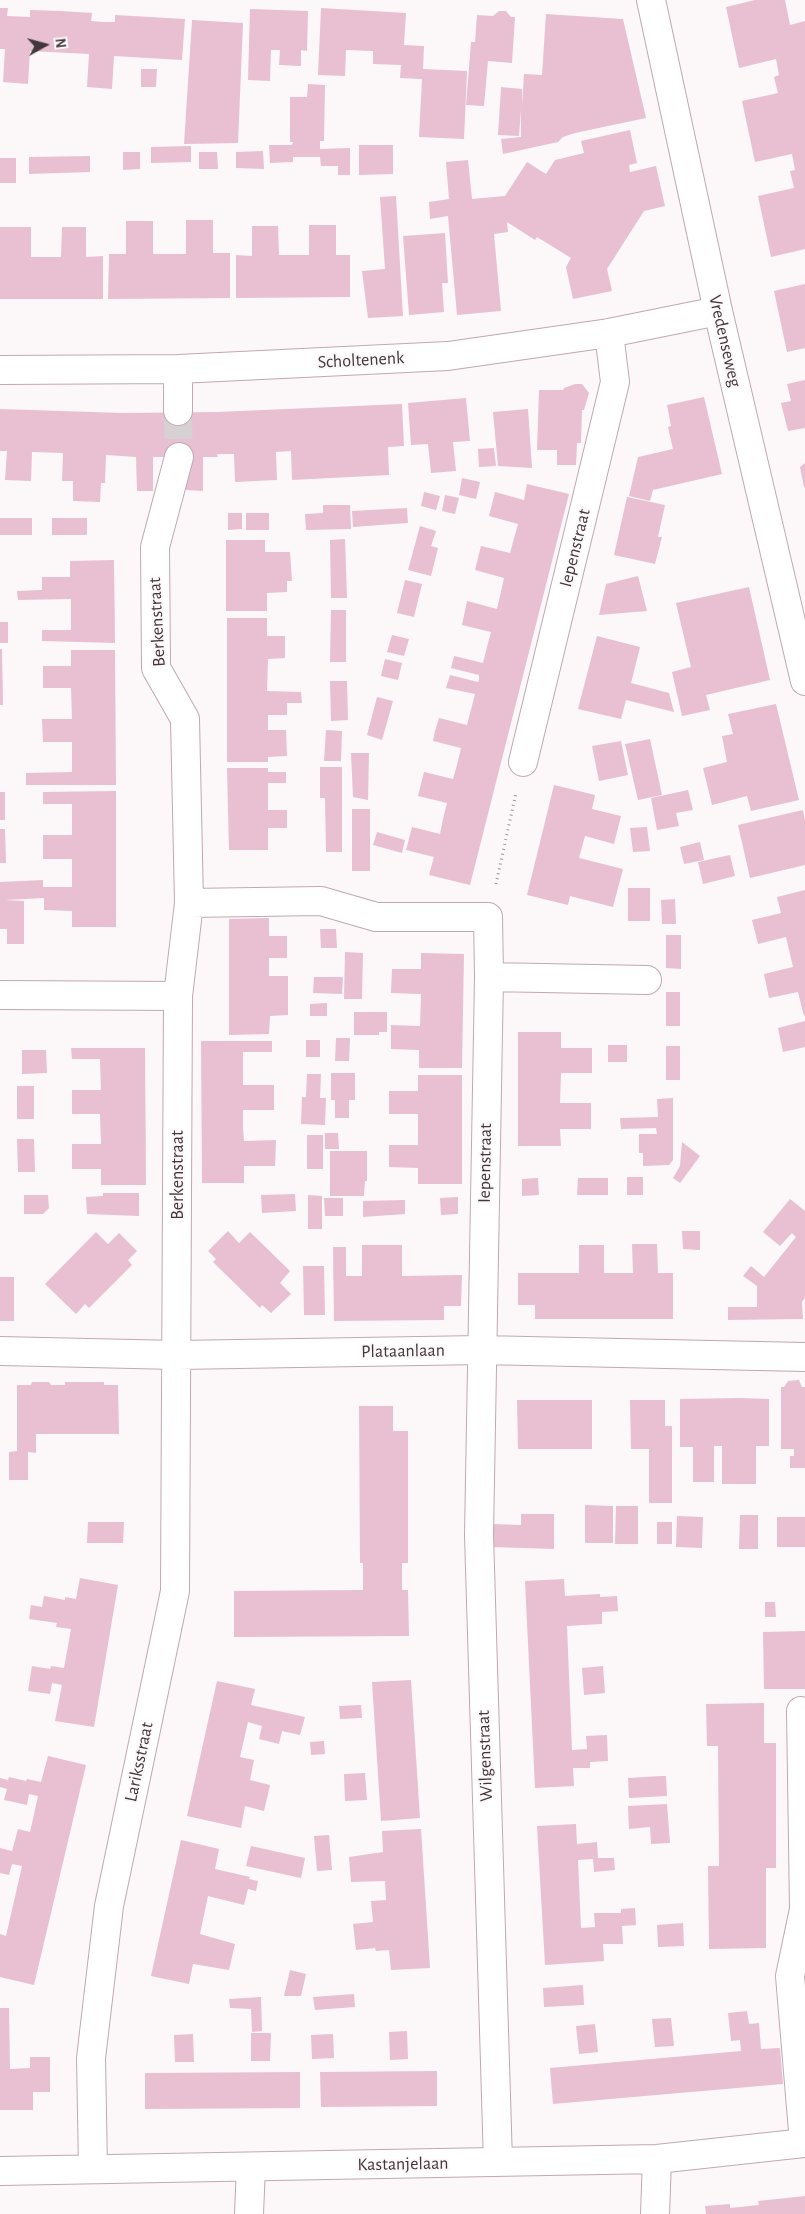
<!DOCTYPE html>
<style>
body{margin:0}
#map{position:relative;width:805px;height:2214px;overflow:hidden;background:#fcf7f9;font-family:"Alegreya Sans",sans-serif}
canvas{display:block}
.north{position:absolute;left:20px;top:20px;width:50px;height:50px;-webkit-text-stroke:4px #fcf7f9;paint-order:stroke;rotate:83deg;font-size:14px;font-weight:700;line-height:20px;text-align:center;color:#42383c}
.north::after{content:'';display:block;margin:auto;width:18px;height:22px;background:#42383c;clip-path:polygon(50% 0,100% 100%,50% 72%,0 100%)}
</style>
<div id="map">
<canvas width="805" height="2214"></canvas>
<div class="north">N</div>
</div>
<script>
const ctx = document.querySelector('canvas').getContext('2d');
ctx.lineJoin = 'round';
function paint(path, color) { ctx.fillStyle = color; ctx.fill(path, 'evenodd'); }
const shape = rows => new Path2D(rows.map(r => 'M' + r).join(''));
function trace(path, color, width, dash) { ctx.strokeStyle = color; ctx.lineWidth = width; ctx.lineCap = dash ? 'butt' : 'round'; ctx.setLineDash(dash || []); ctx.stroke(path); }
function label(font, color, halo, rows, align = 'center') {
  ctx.font = font + ' "Alegreya Sans",sans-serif'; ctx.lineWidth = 4; ctx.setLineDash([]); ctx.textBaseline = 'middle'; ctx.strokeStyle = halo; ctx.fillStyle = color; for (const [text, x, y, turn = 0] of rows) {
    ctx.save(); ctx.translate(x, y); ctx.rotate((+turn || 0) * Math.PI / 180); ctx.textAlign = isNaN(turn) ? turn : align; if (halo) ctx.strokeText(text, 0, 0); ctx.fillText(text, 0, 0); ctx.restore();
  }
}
const building = shape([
 [755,0,785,0,790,25,805,21,805,249,771,257,758,196,794,188,790,171,795,170,792,154,755,162,742,101,778,93,774,77,779,75,776,59,739,68,726,7],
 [0,8,8,8,7,16,30,17,30,10,61,11,92,13,91,21,103,22,115,22,115,15,185,19,182,60,114,56,112,89,87,87,89,54,30,51,28,84,3,82,5,49,0,49],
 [321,8,406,13,404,45,424,46,423,69,467,71,464,139,419,137,422,79,400,78,401,65,373,64,373,51,346,50,345,76,318,75],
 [250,9,308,11,307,51,301,50,301,66,279,65,280,50,271,50,270,81,248,80],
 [499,11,506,11,511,17,515,17,512,63,488,61,484,106,466,105,471,42,475,42,477,15,493,16],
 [546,14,623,19,646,118,575,133,563,137,558,142,503,154,501,139,521,137,521,110,519,136,498,135,501,87,522,89,522,106,524,74,542,75],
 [192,20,243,23,238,143,184,144],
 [141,69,157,69,156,87,141,87],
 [308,84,325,85,324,141,320,141,320,149,350,148,350,175,338,175,338,166,321,166,320,157,293,157,293,162,270,163,269,145,292,145,293,142,290,142,290,97,307,97],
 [630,130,637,163,629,165,630,172,656,166,665,206,644,211,607,269,612,291,573,299,566,267,571,258,537,237,535,240,507,222,508,232,494,234,501,311,457,315,448,216,430,219,429,202,449,199,446,162,468,160,472,199,505,196,527,162,546,174,555,160,584,153,581,141],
 [359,145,393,145,393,174,359,175],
 [191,146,191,162,151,163,151,147],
 [263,151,264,169,236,168,236,152],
 [123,152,140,152,140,169,123,170],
 [199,152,217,152,218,169,199,169],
 [90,156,90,172,29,174,29,157],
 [0,158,16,158,16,183,0,183],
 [396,196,403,316,368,318,362,271,385,269,380,197],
 [186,220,213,220,213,253,230,253,230,298,108,299,109,254,126,254,126,221,153,221,153,254,186,254],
 [309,225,336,225,336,255,350,255,350,297,236,298,236,255,252,256,252,226,278,226,279,255,309,255],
 [0,227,31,227,31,257,61,257,62,227,86,227,86,257,103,256,103,299,0,299],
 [445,233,448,283,442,283,444,312,409,315,403,236],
 [805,284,805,348,787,352,774,291],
 [805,380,805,428,788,431,781,403,791,401,787,384],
 [575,384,582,384,589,393,584,410,582,410,581,443,577,443,576,465,557,465,557,450,537,450,539,390,563,390,564,388],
 [704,397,722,474,653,490,650,501,629,496,638,457,673,449,668,427,671,426,667,405],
 [466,398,470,441,453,442,456,471,431,473,428,444,411,445,408,403],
 [402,404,404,446,388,447,389,475,292,480,291,451,276,452,277,480,235,482,234,454,217,454,218,457,203,457,203,491,186,490,186,457,153,457,153,491,137,491,136,457,106,455,105,483,101,483,100,502,73,501,73,481,62,481,63,453,32,452,31,481,5,480,7,451,0,451,0,409,122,413,217,412],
 [528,409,532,468,498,466,493,412],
 [494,448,496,466,479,467,478,449],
 [805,463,805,487,804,487,800,467],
 [462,478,480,482,476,499,459,495],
 [527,484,569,494,470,885,429,875,434,857,406,850,412,827,440,834,443,819,447,803,418,796,424,772,453,779,457,765,461,748,433,741,435,731,439,718,467,725,475,694,446,688,450,675,478,682,479,680,479,675,451,668,454,656,483,663,487,647,491,632,462,625,467,601,497,609,504,578,475,570,481,546,510,553,518,524,489,516,495,492,524,500],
 [424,492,440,496,436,510,421,506],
 [445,495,459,498,455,514,442,511],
 [627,497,665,505,658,537,662,537,655,564,614,555],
 [323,505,350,505,351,529,306,530,305,514,323,513],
 [407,508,408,523,353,527,352,511],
 [228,513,242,513,242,529,228,530],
 [246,513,269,513,269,530,246,530],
 [0,518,32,518,32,535,0,535],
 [52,518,87,518,87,535,52,535],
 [420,526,436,531,431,546,438,548,431,576,408,570],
 [345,539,347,598,331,598,330,540],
 [226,540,265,540,265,552,290,552,292,581,287,581,287,592,267,593,267,611,226,611],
 [114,560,115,643,42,641,42,630,71,630,71,599,18,600,17,591,42,590,42,577,70,577,70,561],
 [638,576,647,611,599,615,606,584],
 [405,580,422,584,414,617,397,613],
 [749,587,770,680,706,695,710,710,682,716,672,672,691,667,676,603],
 [331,610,346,610,346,662,330,662],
 [227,618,267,618,267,636,285,636,285,658,268,659,267,691,301,692,302,703,287,703,287,715,268,715,268,730,286,730,287,756,268,757,268,762,227,762],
 [0,622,8,622,8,643,0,643],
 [392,635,409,639,404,656,387,652],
 [597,636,640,647,631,683,669,693,674,712,626,700,621,719,578,709],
 [0,649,2,649,3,705,0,705],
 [71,650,115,650,116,785,26,785,26,773,72,772,72,742,43,742,42,719,72,719,71,688,43,688,43,666,71,666],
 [385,659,402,663,398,680,381,676],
 [330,681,347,681,348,720,331,721],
 [377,697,393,701,382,740,367,735],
 [776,704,799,800,751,811,747,796,712,805,703,768,727,762,722,736,733,734,728,714],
 [326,730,342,731,341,761,324,761],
 [650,739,662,795,638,800,625,744],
 [621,741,628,775,599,781,592,746],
 [351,753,369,753,368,800,353,797],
 [320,767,342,767,342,852,326,852,325,798,320,798],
 [227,768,268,768,268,772,286,772,286,783,268,783,268,810,287,810,287,828,268,828,268,850,229,850],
 [554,785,595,795,592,809,621,816,614,844,585,836,579,858,623,869,613,907,570,896,568,905,527,895],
 [688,790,693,810,676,813,679,826,657,830,651,798],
 [116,791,116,927,72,927,72,911,44,910,44,898,5,900,24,901,24,944,7,944,7,929,0,929,0,882,43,880,43,887,72,887,72,859,43,859,43,835,72,835,72,804,43,804,43,792],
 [0,792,5,792,5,820,0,820],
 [352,809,370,809,370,871,352,871],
 [803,810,805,821,805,865,750,878,738,825],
 [647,827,650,851,633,852,630,828],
 [0,829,5,829,6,863,0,863],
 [377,832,405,840,402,853,373,845],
 [700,842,704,860,684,864,680,847],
 [730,855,735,876,703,884,698,862],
 [628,888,650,888,650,921,628,921],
 [805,890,805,1015,804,1016,798,992,769,998,764,974,793,967,786,937,758,944,752,920,781,913,777,897],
 [675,899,676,924,662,924,661,900],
 [269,918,269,936,287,936,287,958,269,958,269,976,288,976,288,1015,270,1016,269,1034,229,1035,229,919],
 [320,929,336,929,337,948,321,948],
 [666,935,681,935,681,969,666,968],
 [345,952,363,953,362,999,344,999],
 [421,953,464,954,462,1068,419,1068,419,1050,391,1049,391,1025,420,1026,421,994,391,993,392,969,421,969],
 [314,977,343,977,342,994,313,993],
 [666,992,680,992,680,1026,666,1026],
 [327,1003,327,1016,310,1016,310,1004],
 [354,1012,387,1012,387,1032,379,1032,379,1035,354,1035],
 [805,1021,805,1047,783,1052,778,1028],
 [518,1032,561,1032,561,1048,592,1048,592,1073,561,1073,560,1103,591,1103,591,1129,560,1129,561,1146,518,1146],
 [336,1038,350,1038,349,1061,335,1061],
 [306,1040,320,1040,320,1057,306,1057],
 [201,1041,272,1041,272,1052,243,1052,243,1085,274,1085,274,1110,243,1110,243,1127,244,1141,276,1140,275,1166,244,1166,244,1183,202,1183],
 [608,1045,627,1045,627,1062,608,1062],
 [666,1046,680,1046,680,1080,666,1080],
 [71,1048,145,1048,146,1185,101,1185,101,1169,72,1169,72,1144,101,1144,100,1114,72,1114,72,1090,101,1090,100,1059,72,1059],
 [22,1050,46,1050,47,1073,22,1074],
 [331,1073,355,1073,355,1100,349,1100,349,1118,335,1118,335,1100,331,1100],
 [307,1074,321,1074,320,1098,326,1098,325,1125,301,1124,302,1097,306,1097],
 [418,1075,462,1075,462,1184,418,1184,418,1168,389,1167,389,1145,418,1145,418,1114,389,1114,389,1091,418,1091],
 [17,1086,34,1086,34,1119,17,1119],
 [673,1098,673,1160,669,1165,643,1166,643,1153,639,1153,639,1134,657,1134,656,1128,621,1129,620,1118,658,1117,657,1099],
 [325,1133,338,1133,339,1149,325,1149],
 [307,1135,323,1135,323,1169,307,1169],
 [17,1139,34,1139,35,1172,18,1172],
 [682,1142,700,1156,680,1183,673,1178,680,1166],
 [330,1151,367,1151,367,1181,365,1181,364,1196,330,1196],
 [627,1177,643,1177,643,1195,627,1195],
 [538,1178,539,1195,522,1196,522,1179],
 [578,1178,608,1178,608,1195,577,1195],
 [103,1193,139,1193,139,1216,87,1214,86,1197,103,1196],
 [295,1194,296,1211,262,1213,261,1195],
 [24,1195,48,1195,49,1208,43,1214,24,1214],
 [308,1195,322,1196,322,1229,308,1229],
 [458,1197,458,1214,441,1215,440,1198],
 [324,1198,343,1198,343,1216,325,1216],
 [790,1199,805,1211,805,1298,802,1302,803,1319,728,1320,728,1307,757,1307,757,1286,743,1276,751,1266,764,1277,796,1237,792,1233,780,1246,763,1232],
 [405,1200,405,1214,363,1217,363,1201],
 [228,1231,239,1243,250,1232,290,1271,280,1283,291,1294,271,1313,262,1305,260,1308,213,1262,216,1259,208,1251],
 [682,1231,700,1231,700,1250,683,1249],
 [96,1232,108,1244,119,1233,137,1251,128,1260,132,1265,89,1308,85,1304,76,1314,45,1284],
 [632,1244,657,1244,658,1273,673,1273,673,1319,535,1319,535,1305,518,1305,518,1273,579,1273,579,1245,604,1245,604,1273,633,1273],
 [362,1245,402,1245,402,1276,462,1275,461,1306,444,1306,444,1320,334,1321,333,1247,346,1247,346,1276,362,1276],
 [303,1266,324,1266,325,1315,304,1315],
 [0,1277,14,1277,14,1321,0,1321],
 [799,1380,802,1387,805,1387,805,1468,790,1468,790,1456,794,1456,794,1449,781,1449,781,1387,784,1387,788,1381],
 [32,1382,49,1382,51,1385,65,1385,65,1382,104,1382,104,1385,118,1385,119,1434,36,1434,36,1453,28,1452,28,1480,9,1480,9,1452,17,1451,17,1385,31,1385],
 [740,1398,769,1399,769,1446,756,1446,756,1484,722,1484,722,1446,714,1446,714,1482,693,1482,693,1447,680,1447,680,1399],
 [517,1400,592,1400,592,1449,518,1449],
 [630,1400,665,1400,665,1426,672,1426,672,1503,649,1503,649,1449,631,1449],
 [359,1406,393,1406,393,1431,408,1431,408,1563,402,1563,402,1590,408,1590,409,1636,234,1637,234,1591,363,1590,363,1563,360,1563],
 [585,1505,613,1506,613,1543,585,1543],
 [616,1506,638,1506,638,1544,615,1544],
 [521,1514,554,1514,554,1549,492,1547,492,1524,521,1525],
 [740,1515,758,1515,758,1549,739,1549],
 [677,1516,703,1517,702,1548,676,1547],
 [777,1517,805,1517,805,1547,777,1547],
 [88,1522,124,1522,123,1543,87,1543],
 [657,1522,672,1522,672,1544,657,1544],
 [80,1578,118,1585,94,1727,55,1721,62,1685,52,1683,50,1694,28,1691,32,1666,50,1669,51,1666,64,1668,71,1629,56,1627,57,1623,29,1619,31,1605,42,1607,44,1596,65,1600,65,1597,76,1599],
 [564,1579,565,1596,600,1594,600,1597,617,1596,618,1611,602,1612,602,1624,567,1626,572,1750,587,1749,586,1736,607,1735,608,1761,590,1762,590,1768,573,1768,574,1786,535,1788,525,1581],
 [765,1602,775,1602,776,1617,765,1617],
 [805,1631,805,1689,764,1689,763,1632],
 [603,1666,605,1693,584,1695,582,1668],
 [411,1680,420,1818,381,1821,372,1682],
 [217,1681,255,1689,251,1705,305,1717,300,1735,282,1731,279,1744,259,1739,262,1726,248,1722,240,1757,254,1760,250,1780,270,1785,264,1811,245,1806,241,1828,187,1816],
 [764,1703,764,1743,776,1743,776,1868,766,1868,766,1948,709,1949,708,1866,719,1866,718,1746,707,1746,706,1704],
 [361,1705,362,1718,340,1719,339,1706],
 [324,1741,325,1754,311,1755,310,1742],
 [48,1756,86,1765,34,1985,0,1977,0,1934,6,1936,22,1866,12,1864,9,1875,0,1873,0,1848,12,1851,18,1829,30,1832,38,1796,29,1794,27,1805,4,1800,7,1789,0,1787,0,1778,8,1780,9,1777,26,1781,27,1779,41,1782],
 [365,1773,367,1800,345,1801,344,1774],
 [661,1776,666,1776,667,1796,629,1798,628,1778],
 [667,1804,670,1843,651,1844,650,1827,629,1829,628,1806],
 [576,1824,577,1844,597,1842,598,1858,614,1858,615,1870,594,1872,593,1859,578,1860,581,1928,595,1927,594,1913,621,1913,621,1909,635,1908,636,1925,622,1926,623,1944,603,1944,604,1961,545,1965,537,1826],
 [421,1829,430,1968,391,1970,389,1950,376,1951,375,1948,356,1950,353,1924,373,1922,371,1901,386,1900,385,1881,351,1882,349,1857,383,1852,382,1831],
 [329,1835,332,1870,317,1871,314,1836],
 [181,1840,219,1849,215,1869,250,1877,249,1879,258,1881,256,1891,248,1889,244,1905,208,1896,200,1934,235,1944,229,1970,193,1964,189,1984,151,1976],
 [251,1846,305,1858,301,1878,246,1866],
 [683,1923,684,1946,658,1947,657,1925],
 [290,1970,306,1974,301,1996,284,1996],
 [583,1985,584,2005,544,2007,543,1988],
 [354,1994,355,2007,315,2010,313,1997],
 [261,1997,262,2031,252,2032,251,2009,230,2008,229,1999],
 [0,2008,9,2008,10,2069,30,2068,30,2057,50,2057,50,2092,33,2092,33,2110,0,2110],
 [747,2011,749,2024,759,2023,761,2049,780,2048,783,2084,553,2104,550,2068,741,2051,740,2040,731,2041,728,2013],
 [671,2018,674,2046,655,2047,652,2019],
 [595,2024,598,2052,579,2054,576,2026],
 [407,2031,408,2059,390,2060,389,2032],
 [251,2033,271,2033,270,2061,251,2061],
 [193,2034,194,2062,175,2062,174,2035],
 [333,2034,334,2058,312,2059,311,2035],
 [437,2071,437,2106,321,2107,320,2072],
 [300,2072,300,2108,145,2109,145,2073],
 [805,2196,805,2214,706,2214,705,2206,730,2204,730,2208,759,2205,758,2201]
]);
const minorTunnel = shape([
 [178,411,179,457]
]);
const path = shape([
 [496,884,516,793]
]);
const minor = shape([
 [178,369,178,411],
 [0,370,178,369,448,356,609,333,718,311],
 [179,457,155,547,156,668,185,719,189,903,321,901,376,917,488,917,489,977],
 [523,762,615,382,609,333],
 [0,995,178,996,175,1591,109,1906,91,2058,93,2168],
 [178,996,189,903],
 [0,1351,177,1355,481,1350,805,1357],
 [801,1711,804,1909,790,1976,804,2143],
 [498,2162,479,1535,489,977,647,980],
 [0,2171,657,2159,805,2143],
 [249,2214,251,2167],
 [655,2214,657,2159]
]);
const major = shape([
 [651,0,718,311,805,681]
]);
const streetNames = [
 ["Vredenseweg",725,341,77],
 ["Scholtenenk",361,360,-3],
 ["Iepenstraat",575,548,-76],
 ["Berkenstraat",157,622,-93],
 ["Iepenstraat",485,1163,-89],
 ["Berkenstraat",178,1175,-90],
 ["Plataanlaan",403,1351,-1],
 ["Wilgenstraat",485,1756,-92],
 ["Lariksstraat",139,1762,-78],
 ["Kastanjelaan",403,2164,-1]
];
paint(building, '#e8c0d1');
trace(minorTunnel, '#d7d1d3', 28, [28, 14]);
trace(minor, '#c1a8b2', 30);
trace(major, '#c1a8b2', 30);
trace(path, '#9e9699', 3, [1, 4]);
trace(minor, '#fff', 28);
trace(major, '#fff', 28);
label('18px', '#42383c', '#fcf7f9', streetNames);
</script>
